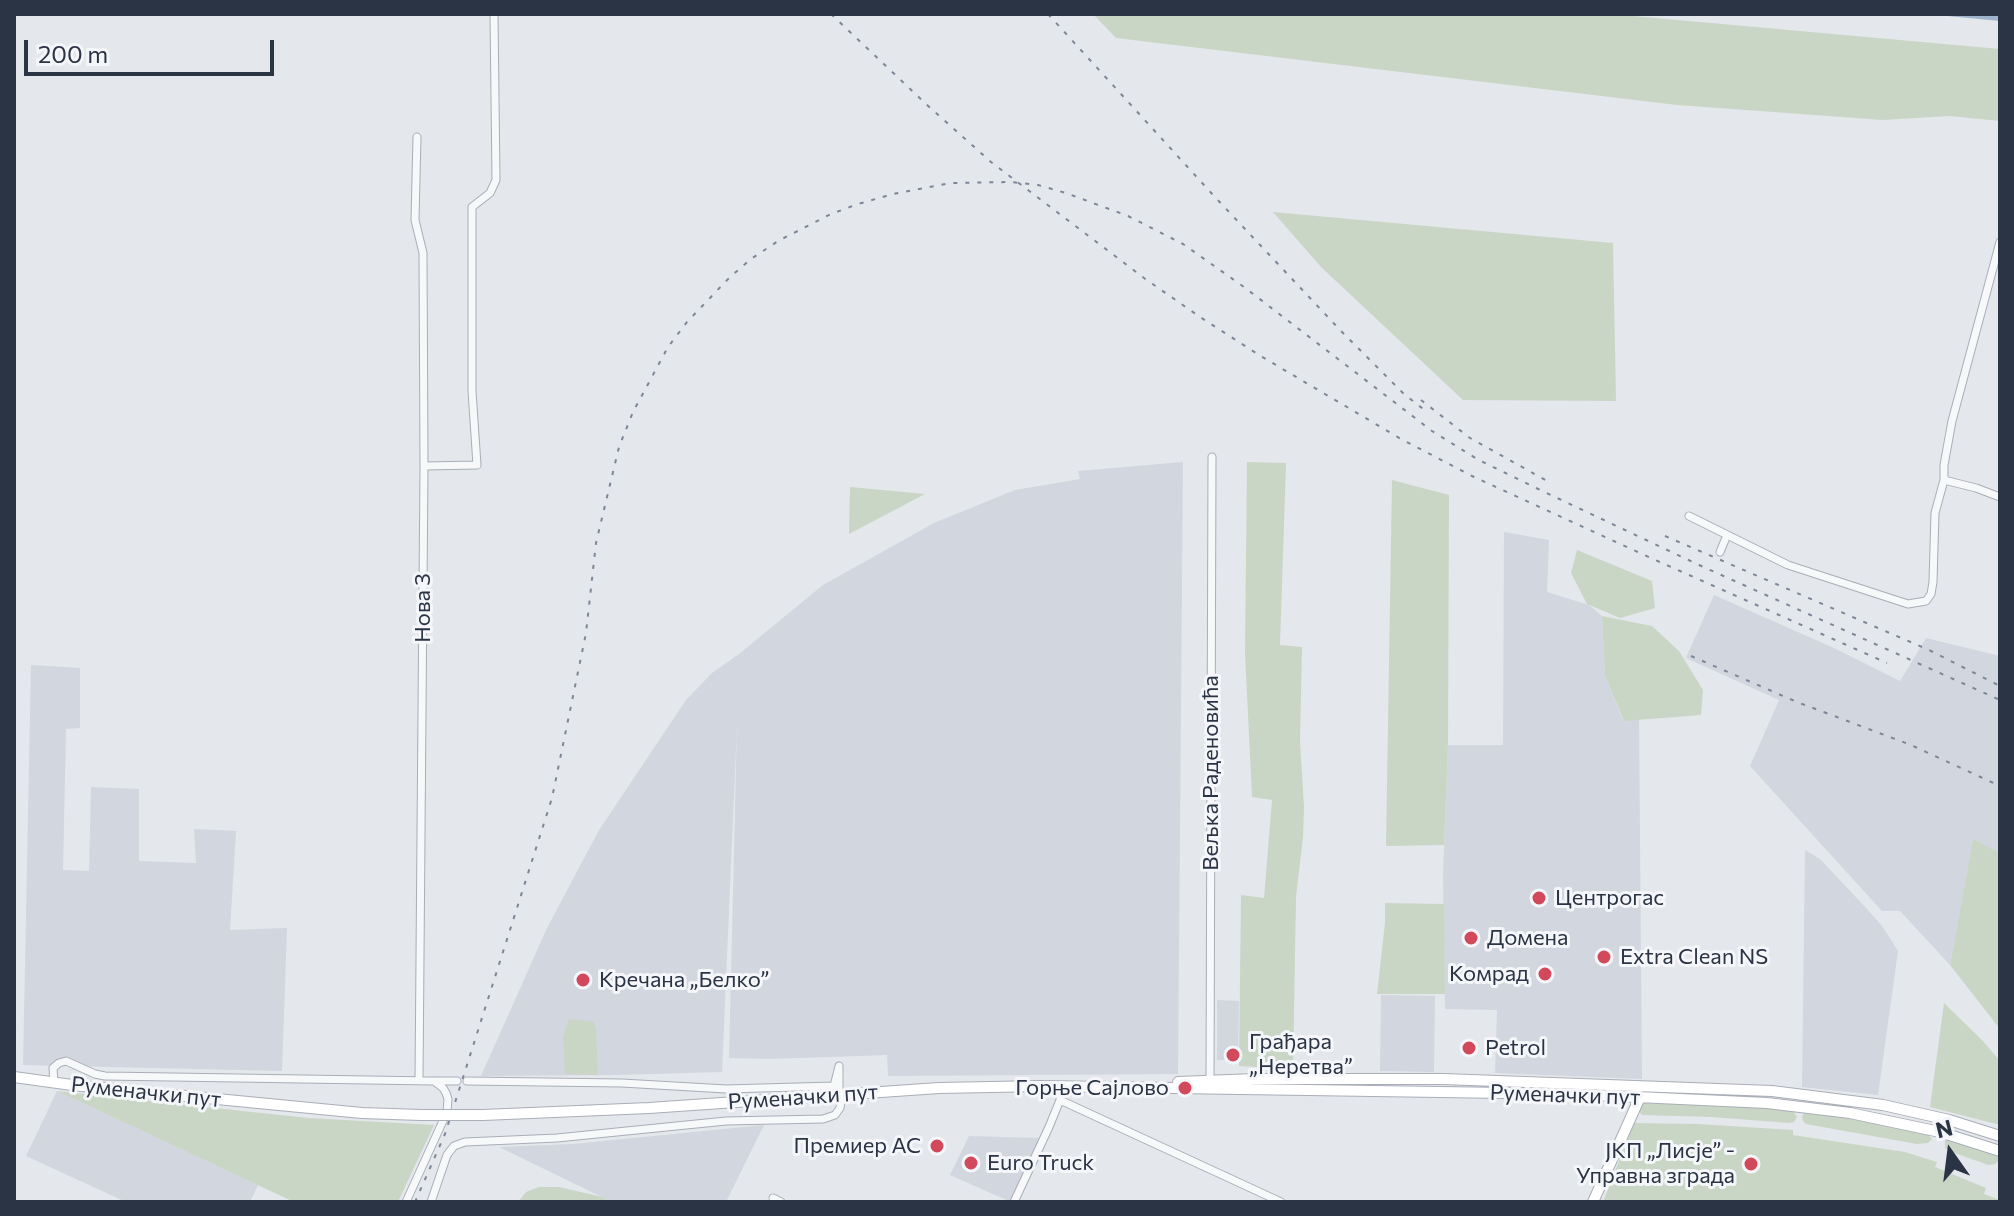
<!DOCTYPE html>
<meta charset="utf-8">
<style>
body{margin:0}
#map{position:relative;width:2014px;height:1216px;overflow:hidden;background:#e4e7ec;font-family:Commissioner,sans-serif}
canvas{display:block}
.frame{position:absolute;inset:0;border:16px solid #2b3445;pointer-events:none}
.north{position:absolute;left:1910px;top:1112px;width:80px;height:80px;-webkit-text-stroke:6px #f4f6f9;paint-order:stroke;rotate:346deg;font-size:22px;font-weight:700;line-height:32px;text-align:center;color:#2b3445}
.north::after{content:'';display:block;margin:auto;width:28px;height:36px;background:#2b3445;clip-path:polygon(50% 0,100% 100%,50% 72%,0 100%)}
.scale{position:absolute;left:24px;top:40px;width:250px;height:36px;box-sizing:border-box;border:4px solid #2b3445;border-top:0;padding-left:10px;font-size:24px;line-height:28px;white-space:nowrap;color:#2b3445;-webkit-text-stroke:6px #f4f6f9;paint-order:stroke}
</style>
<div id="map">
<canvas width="2014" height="1216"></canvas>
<div class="frame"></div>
<div class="north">N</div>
<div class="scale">200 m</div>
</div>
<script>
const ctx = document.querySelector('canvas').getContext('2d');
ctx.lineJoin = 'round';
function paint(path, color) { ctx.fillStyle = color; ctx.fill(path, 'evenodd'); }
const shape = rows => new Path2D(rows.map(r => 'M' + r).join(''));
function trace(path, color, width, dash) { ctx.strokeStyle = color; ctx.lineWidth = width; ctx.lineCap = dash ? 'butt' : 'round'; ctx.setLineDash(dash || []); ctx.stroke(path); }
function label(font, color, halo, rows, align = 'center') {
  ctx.font = font + ' Commissioner,sans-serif'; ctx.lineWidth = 6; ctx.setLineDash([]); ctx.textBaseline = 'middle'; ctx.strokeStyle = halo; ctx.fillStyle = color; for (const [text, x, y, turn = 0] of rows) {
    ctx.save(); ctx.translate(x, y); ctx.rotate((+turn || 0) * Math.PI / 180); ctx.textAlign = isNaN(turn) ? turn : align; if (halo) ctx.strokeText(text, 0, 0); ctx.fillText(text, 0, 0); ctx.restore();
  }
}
const built = shape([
 [1183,462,1178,1074,888,1076,887,1055,768,1059,729,1058,737,726,722,1072,617,1075,481,1076,547,928,599,830,686,700,712,673,739,654,823,585,934,523,1015,490,1080,479,1078,471],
 [1504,532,1549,540,1547,592,1589,605,1602,616,1605,676,1623,720,1639,720,1642,1079,1495,1073,1497,1010,1445,1009,1443,874,1448,745,1503,745],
 [1714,595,1834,648,1900,681,1926,638,2000,656,2000,853,1973,840,1950,965,1900,911,1882,911,1750,766,1779,700,1686,658],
 [31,665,80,668,80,728,66,729,63,870,89,871,91,787,139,789,139,861,196,863,194,829,236,831,230,930,287,928,282,1071,23,1065],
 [1805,850,1820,859,1867,909,1882,926,1898,951,1878,1095,1802,1087],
 [1381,995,1435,996,1434,1072,1380,1071],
 [1217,1000,1239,1001,1238,1060,1217,1060],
 [57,1091,258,1185,250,1202,126,1202,26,1156],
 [764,1125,726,1202,612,1202,499,1147,573,1144],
 [969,1136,1040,1138,1037,1149,1011,1202,950,1175]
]);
const green = shape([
 [1093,14,1611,14,2000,49,2000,121,1949,116,1883,120,1677,105,1116,38],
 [1273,212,1613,243,1616,401,1463,400,1321,267],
 [1247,462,1286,463,1280,645,1302,647,1300,742,1304,807,1303,837,1296,897,1293,1069,1239,1066,1241,895,1264,898,1272,800,1252,797,1245,653],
 [1392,480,1449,495,1448,745,1444,845,1386,846],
 [850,487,925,494,849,534],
 [1577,550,1652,581,1655,608,1620,618,1587,604,1571,573],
 [1602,616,1652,626,1679,651,1703,690,1701,715,1624,721,1605,676],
 [1973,839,2000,853,2000,1029,1950,965],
 [1385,903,1444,904,1445,994,1377,994,1385,923],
 [1944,1003,1983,1041,2000,1061,2000,1125,1930,1107],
 [569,1019,593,1022,596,1029,598,1075,565,1074,563,1037],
 [57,1091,308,1118,434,1125,398,1202,294,1202],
 [1644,1103,1766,1107,1793,1111,1797,1117,1794,1122,1789,1123,1712,1117,1642,1115,1638,1110,1641,1104],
 [1809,1111,1927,1133,1932,1139,1928,1143,1917,1144,1806,1124,1803,1121,1802,1117,1804,1113],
 [1634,1123,1698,1124,1793,1130,1793,1135,1905,1152,1937,1162,1935,1167,1986,1188,1984,1194,2000,1200,2000,1202,1603,1202],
 [1948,1139,1998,1154,2000,1160,1995,1164,1988,1165,1952,1152,1945,1148,1945,1140],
 [539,1187,559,1187,602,1197,612,1202,518,1202,526,1192]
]);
const water = shape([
 [1926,14,2000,14,2000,21]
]);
const street = shape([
 [417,137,415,220,423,253,424,466,419,1080],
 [424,466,477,465,472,391,472,207,490,193,496,180,494,14],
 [1944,480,1976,488,2000,497],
 [1689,516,1788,565,1908,604,1926,601,1931,594,1933,582,1935,513,1944,480,1944,465,1952,421,2000,242],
 [1720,552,1727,535],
 [435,1081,457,1081],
 [1210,1082,1212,457],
 [54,1083,53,1068,59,1063,66,1061,95,1074,105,1076,434,1081,443,1088,446,1093,448,1099,447,1112,406,1202],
 [1060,1100,1281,1202],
 [773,1198,781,1202],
 [431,1202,447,1155,454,1146,465,1142,557,1138,726,1121,823,1119,835,1115,840,1108,841,1100,839,1089,839,1066,834,1086,726,1089,622,1083,467,1081],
 [1014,1202,1049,1127,1060,1100,1062,1086]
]);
const secondary = shape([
 [14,1077,72,1085,362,1113,421,1115],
 [1178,1082,1256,1079,1443,1079,1772,1091,1883,1105,1949,1120,2000,1136],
 [483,1115,649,1108,939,1088,1042,1086,1572,1094,1767,1103,1850,1113,1940,1132,2000,1151],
 [1593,1202,1640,1097]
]);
const rail = shape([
 [831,14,926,104,991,162,1144,278,1200,317,1259,355,1401,439,1474,477,1653,559,1887,663],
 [1048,14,1214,196,1341,331,1404,394,1427,412],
 [1421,400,1470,438,1549,482],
 [1665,536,1929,650,2000,686],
 [1691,656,1797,702,1911,745,2000,786],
 [415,1202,445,1134,552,798,586,633,596,543,619,447,633,412,668,347,687,322,730,277,751,259,778,241,831,214,858,204,893,194,951,183,1011,182,1038,185,1066,193,1128,216,1183,244,1244,287,1432,431,1477,459,1536,488,1699,565,2000,700]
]);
const secondaryBridge = shape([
 [421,1115,483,1115]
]);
const markers = [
 [1539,898,8,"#d1495b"],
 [1471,938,8,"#d1495b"],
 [1604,957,8,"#d1495b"],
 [1545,974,8,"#d1495b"],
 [583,980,8,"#d1495b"],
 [1469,1048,8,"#d1495b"],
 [1233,1055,8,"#d1495b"],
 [1185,1088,8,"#d1495b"],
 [937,1146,8,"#d1495b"],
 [971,1163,8,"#d1495b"],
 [1751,1164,8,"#d1495b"]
];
const streetNames = [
 ["Нова 3",423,608,-90],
 ["Вељка Раденовића",1211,773,-90],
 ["Руменачки пут",146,1092,6],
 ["Руменачки пут",1565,1095,2],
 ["Руменачки пут",803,1097,-4]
];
const poiNames = [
 ["Центрогас",1555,898],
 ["Домена",1487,938],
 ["Extra Clean NS",1620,957],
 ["Комрад",1529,974,"right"],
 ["Кречана „Белко”",599,980],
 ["Грађара",1249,1042],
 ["„Неретва”",1249,1067],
 ["Petrol",1485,1048],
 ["Горње Сајлово",1169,1088,"right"],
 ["Премиер АС",921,1146,"right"],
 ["ЈКП „Лисје” -",1735,1151,"right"],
 ["Управна зграда",1735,1176,"right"],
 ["Euro Truck",987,1163]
];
paint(built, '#d2d6de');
paint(green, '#c9d6c5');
paint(water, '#9fb4cc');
trace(street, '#a9aeb7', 9);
trace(secondary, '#a9aeb7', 12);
trace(street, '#f7f8fa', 7);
trace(secondary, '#fff', 10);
trace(rail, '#7d8696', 2, [4, 8]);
trace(secondaryBridge, '#a9aeb7', 12, []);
trace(secondaryBridge, '#fff', 10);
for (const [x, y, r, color] of markers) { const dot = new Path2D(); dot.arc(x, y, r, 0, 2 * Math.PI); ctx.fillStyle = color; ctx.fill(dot); trace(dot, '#f4f6f9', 3); }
label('22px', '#2b3445', '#f4f6f9', streetNames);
label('22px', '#2b3445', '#f4f6f9', poiNames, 'left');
</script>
